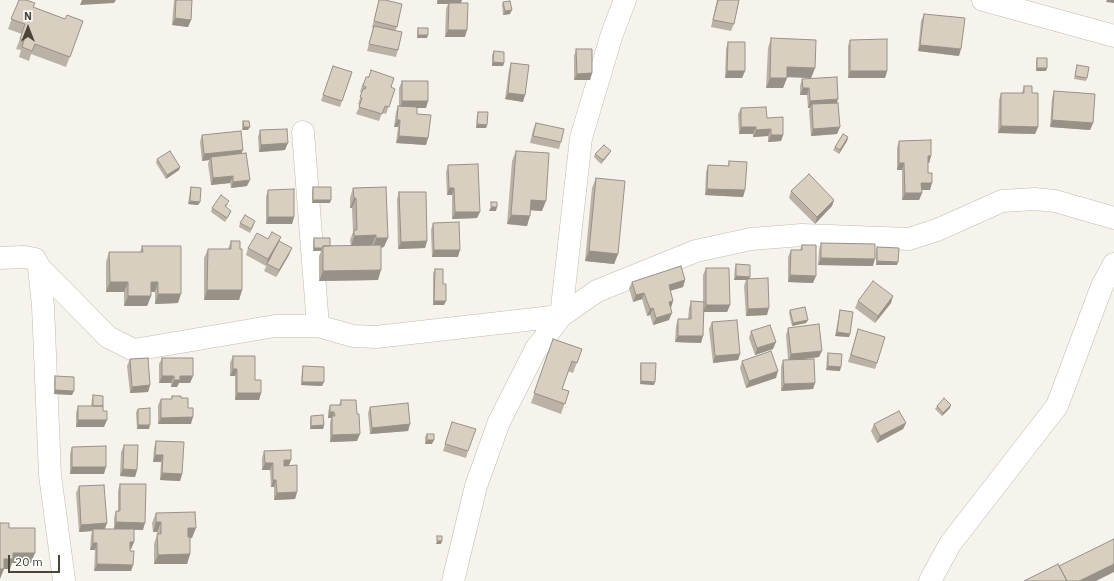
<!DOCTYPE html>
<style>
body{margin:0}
#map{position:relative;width:1114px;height:581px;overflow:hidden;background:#f6f3ec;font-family:"IBM Plex Sans",sans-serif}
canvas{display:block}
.north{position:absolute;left:8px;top:8px;width:40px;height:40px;-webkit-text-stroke:3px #fff;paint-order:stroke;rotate:0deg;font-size:11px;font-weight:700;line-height:16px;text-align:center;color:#4b4439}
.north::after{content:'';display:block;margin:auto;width:14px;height:18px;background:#4b4439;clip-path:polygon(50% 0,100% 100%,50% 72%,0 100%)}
.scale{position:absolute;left:8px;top:555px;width:52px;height:18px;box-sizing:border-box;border:2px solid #4b4439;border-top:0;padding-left:5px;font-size:12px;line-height:14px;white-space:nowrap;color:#4b4439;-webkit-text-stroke:3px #fff;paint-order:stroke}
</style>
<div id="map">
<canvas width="1114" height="581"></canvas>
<div class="north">N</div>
<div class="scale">20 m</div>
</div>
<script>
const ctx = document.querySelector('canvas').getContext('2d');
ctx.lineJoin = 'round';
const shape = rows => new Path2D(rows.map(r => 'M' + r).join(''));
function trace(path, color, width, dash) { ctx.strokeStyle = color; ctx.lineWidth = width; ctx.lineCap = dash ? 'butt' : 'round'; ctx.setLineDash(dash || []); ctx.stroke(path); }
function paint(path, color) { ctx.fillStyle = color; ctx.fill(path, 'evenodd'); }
const minor = shape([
 [983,0,1114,36],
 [303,132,318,326],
 [0,258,24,257,35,259,39,267,108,337,134,350,275,326,318,326,353,336,376,337,561,316,597,291,696,251,751,239,802,235,909,239,937,230,1002,201,1035,199,1055,201,1114,218],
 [39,267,43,306,50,475,64,580],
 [453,581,476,486,499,422,536,349,561,316,581,138,612,34,625,0],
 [930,581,950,544,1057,406,1102,286,1114,264]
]);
const wall = shape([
 [19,0,33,7,65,19,83,21,66,67,31,54,29,61,19,57,21,50,16,49,22,34,8,29],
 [174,0,192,0,191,20,188,27,172,25],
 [379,0,397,27,395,31,398,50,396,57,367,51,373,28,372,28],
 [437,0,462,0,461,3,465,37,445,37,446,9,448,4,437,4],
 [717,0,739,0,734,24,731,31,711,27],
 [503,2,510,14,503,15,502,5],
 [924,14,959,56,918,51,921,21],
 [418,28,427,38,417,38,417,31],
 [771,38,815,68,811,78,787,77,783,88,766,88,768,48],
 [850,40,887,71,885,78,848,78,848,46],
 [728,42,745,71,742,78,725,78,726,49],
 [576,49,592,73,590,80,574,80,574,56],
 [494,51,504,63,503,66,492,66,492,55],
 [1037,58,1047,68,1046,71,1036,71,1036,61],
 [511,63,523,102,505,99,509,70],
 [1077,65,1087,78,1086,81,1074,79],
 [333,66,352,72,340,107,321,101],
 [802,79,837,103,840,127,837,134,811,136,809,111,810,108,808,108,807,95,800,95,800,86],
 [402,81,428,101,426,108,417,108,417,114,428,138,426,145,396,143,398,127,394,127,396,112,398,106,399,106,399,88],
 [363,83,391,87,395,89,386,114,382,113,379,121,356,114,360,105,358,104,362,93,360,92],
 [1024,86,1032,93,1038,127,1035,134,998,133,999,100,1001,93,1022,93],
 [1054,91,1093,123,1090,130,1050,127,1052,98],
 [741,108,767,118,783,135,781,141,768,142,768,136,753,137,753,134,739,134,738,114],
 [478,112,487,125,486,128,476,128,477,115],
 [243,121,248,130,242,130,242,124],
 [536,123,561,142,559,149,530,143,533,130],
 [260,130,285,150,259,152,258,137],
 [202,135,242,153,247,186,231,188,230,183,211,185,208,164,209,160,202,161,200,142],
 [848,137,847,141,839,154,833,150,835,147],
 [899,141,931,156,929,163,928,163,928,173,930,190,921,190,922,193,919,200,902,200,902,170,897,170,897,148],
 [516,151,542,211,530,210,527,226,507,224,512,161],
 [611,151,609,154,601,164,594,157,595,154],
 [157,159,180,167,179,170,166,179,156,163],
 [729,161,745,190,743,197,705,195,706,172,708,165,728,166],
 [448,165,477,218,452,219,452,195,447,195,446,172],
 [596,178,618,254,614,264,585,261,592,188],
 [191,187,200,202,198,205,188,204,190,190],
 [313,187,330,203,312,203,312,191],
 [353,188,384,247,381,248,378,280,319,281,319,256,321,251,313,251,313,242,314,238,330,246,351,246,350,240,353,232,352,208,350,208,350,198],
 [268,190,294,217,292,224,266,224,266,197],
 [791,191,834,200,832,206,815,224,789,198],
 [399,192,427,241,425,248,398,249,397,199],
 [228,204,226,207,231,211,230,214,225,222,211,212,212,208],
 [240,223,254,225,250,233,239,227],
 [433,223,458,257,432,257,431,230],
 [268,239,278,243,289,255,276,277,264,271,268,262,266,266,246,255,248,248],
 [231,241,240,249,242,290,239,300,204,300,204,258,208,249,228,249],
 [821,243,873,266,818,265,819,250],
 [802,245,813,283,788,282,788,257,791,250,800,250],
 [142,246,178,303,155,304,155,292,151,292,151,296,147,306,124,306,124,292,106,292,106,262,109,252,140,252],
 [877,247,897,265,876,265,876,251],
 [736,264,750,277,749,279,767,315,746,316,744,286,746,280,734,280,735,267],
 [706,268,730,305,727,312,704,312,701,343,675,342,676,326,678,319,688,319,689,308,691,301,703,302,703,275],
 [435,269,444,305,433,305,433,273],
 [685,280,683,287,670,291,673,301,670,308,669,320,653,325,650,315,647,316,642,299,633,302,629,288,632,282],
 [858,301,891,303,875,323,855,308],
 [790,310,808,320,806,323,792,326,789,313],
 [840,310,850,334,849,337,835,336,839,314],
 [712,322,740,354,738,360,713,363,709,329],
 [788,328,819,357,805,359,815,383,813,389,781,391,781,367,783,360,788,360,786,335],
 [858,329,877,363,875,369,848,362],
 [751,331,773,349,755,355,749,338],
 [553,339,582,349,573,373,568,371,562,389,569,391,561,414,531,403],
 [828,353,840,371,826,370,827,357],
 [233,356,255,380,261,393,259,400,235,400,235,376,230,376,230,363],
 [162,358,193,376,190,383,179,383,177,387,171,387,171,383,159,383,159,364],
 [130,359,150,385,148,392,130,393,127,366],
 [742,361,776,378,746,388,740,368],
 [641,363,654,385,640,384,640,366],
 [303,366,322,386,301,385,302,370],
 [55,376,72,395,54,394,54,380],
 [93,395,103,411,104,427,76,427,76,413,78,406,91,406,92,399],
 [172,396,181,398,188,408,191,424,158,424,158,405,161,399,171,399],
 [341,400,357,441,330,442,330,423,331,418,328,418,328,412,330,405,339,405],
 [937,406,950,408,942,416,935,409],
 [370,407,410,424,408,431,370,434,368,413],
 [138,409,149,429,137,429,136,412],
 [311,416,324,425,323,429,310,429,310,419],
 [452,422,468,451,466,458,443,451],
 [906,423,903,429,877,443,871,431,874,424],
 [427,434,432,444,425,444,425,437],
 [156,441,182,474,180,481,160,480,161,462,153,462,154,448],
 [124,445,137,470,135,477,120,476,121,452],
 [72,447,104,474,70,474,70,454],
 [264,451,291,460,289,465,297,492,295,499,274,500,274,487,271,487,270,470,262,470,262,458],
 [120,484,143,530,134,530,134,542,131,549,130,549,133,565,131,571,94,571,95,550,90,550,91,536,92,531,79,532,76,493,79,486,107,523,105,529,114,529,114,518,116,511,118,511,118,491],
 [156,513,192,538,190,538,190,554,187,564,154,564,154,544,157,535,157,532,153,532,152,523]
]);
const shadedWall = shape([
 [82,0,116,0,114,3,80,5],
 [438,0,462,0,460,4,437,4],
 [1107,0,1114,0,1114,3,1106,2],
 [512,10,510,14,503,15,505,11],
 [175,18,191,20,188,27,172,25],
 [448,30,467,30,465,37,445,37],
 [418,35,428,35,427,38,417,38],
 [920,45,961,49,959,56,918,51],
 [493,62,504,63,503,66,492,66],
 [787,67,815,68,811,78,784,77],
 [1037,68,1047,68,1046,71,1036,71],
 [727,71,745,71,742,78,725,78],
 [850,71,887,71,885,78,848,78],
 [592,73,590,80,574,80,577,74],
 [770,78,787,78,783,88,766,88],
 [803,88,809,88,807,95,800,95],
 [508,93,525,95,523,102,505,99],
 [838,99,836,106,812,104,810,108,808,108,810,101],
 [402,101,428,101,426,108,400,108],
 [397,120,400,120,398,127,394,127],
 [1052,120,1093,123,1090,130,1050,127],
 [477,124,487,125,486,128,476,128],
 [1001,126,1038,127,1035,134,998,133],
 [244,127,250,127,248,130,242,130],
 [741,127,756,127,753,134,739,134],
 [840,127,837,134,811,136,813,129],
 [771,129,768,136,753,137,756,130],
 [771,135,783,135,781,141,768,142],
 [399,136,428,138,426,145,396,143],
 [848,137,847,141,839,154,840,150],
 [288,143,285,150,259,152,261,145],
 [243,150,240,157,211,157,209,160,202,161,204,154],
 [611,151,609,154,601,164,603,160],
 [928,156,931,156,929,163,925,163],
 [899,163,904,163,902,170,897,170],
 [180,167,179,170,166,179,167,175],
 [233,176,230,183,211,185,213,178],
 [250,180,247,186,231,188,233,182],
 [921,183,932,183,930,190,919,190],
 [449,188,454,188,452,195,447,195],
 [707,189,745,190,743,197,705,195],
 [905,193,922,193,919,200,902,200],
 [354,198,356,198,352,208,350,208],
 [313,200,331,200,330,203,312,203],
 [531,200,546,201,542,211,527,210],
 [834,200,832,206,815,224,817,217],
 [190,201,200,202,198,205,188,204],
 [491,207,497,207,496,211,489,211],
 [455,212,480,212,477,218,452,219],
 [511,215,530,216,527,226,507,224],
 [268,217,294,217,292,224,266,224],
 [376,235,372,245,351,246,354,236],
 [281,237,278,244,266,266,268,259],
 [376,238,388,238,384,247,373,248],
 [427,241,425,248,398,249,401,242],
 [292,248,289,255,276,277,279,270],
 [314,248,322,248,321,251,313,251],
 [434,250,460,250,458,257,432,257],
 [589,251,618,254,614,264,585,261],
 [821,258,875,259,873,266,818,265],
 [877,261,898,262,897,265,876,265],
 [381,270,378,280,319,281,323,271],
 [790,275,816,276,813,283,788,282],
 [736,276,750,277,749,280,747,279,746,280,734,280],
 [685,280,683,287,666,292,669,285],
 [110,282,128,282,124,292,106,292],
 [151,282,158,282,155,292,147,292],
 [207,290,242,290,239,300,204,300],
 [644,293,642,299,633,302,636,295],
 [158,294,181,294,178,303,155,304],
 [128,296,151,296,147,306,124,306],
 [893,296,891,303,875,323,878,316],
 [434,301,446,301,444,305,433,305],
 [673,301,671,308,666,309,669,302],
 [706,305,730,305,727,312,703,312],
 [653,308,650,315,647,316,650,309],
 [769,308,767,315,746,316,748,309],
 [672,313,669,320,653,325,656,318],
 [808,320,806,323,792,326,793,323],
 [837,332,850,334,849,337,835,336],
 [678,336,703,336,701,343,675,342],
 [776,342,773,349,755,355,757,348],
 [822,351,819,357,789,361,791,354],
 [740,354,738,360,713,363,715,356],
 [828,366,841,367,840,371,826,370],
 [233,369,237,369,235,376,230,376],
 [778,371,776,378,746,388,749,381],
 [162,376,174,376,171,383,159,383],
 [180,376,193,376,190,383,179,383,177,387,171,387,174,380],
 [641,381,655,382,654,385,640,384],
 [302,382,324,382,322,386,301,385],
 [815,383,813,389,781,391,784,384],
 [150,385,148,392,130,393,132,387],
 [55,390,74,391,72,395,54,394],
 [237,393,261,393,259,400,235,400],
 [951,405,950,408,942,416,943,413],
 [330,412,334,412,332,418,332,416,331,418,328,418],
 [193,417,191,424,158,424,161,418],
 [78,420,107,420,104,427,76,427],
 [906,423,903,429,877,443,880,436],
 [410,424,408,431,370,434,372,428],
 [138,425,150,425,149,429,137,429],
 [324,425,323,429,310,429,311,426],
 [360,434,357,441,330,442,332,435],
 [427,440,434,440,432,444,425,444],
 [155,455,163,455,161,462,153,462],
 [284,460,291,460,288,467,282,467],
 [265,463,273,463,270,470,262,470],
 [72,467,106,467,104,474,70,474],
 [123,469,137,470,135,477,120,476],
 [162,473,182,474,180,481,160,480],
 [273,480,276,480,274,487,271,487],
 [297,492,295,499,274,500,277,493],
 [116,522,145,523,143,530,114,529],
 [156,522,161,522,157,532,153,532],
 [107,523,104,530,93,529,92,531,79,532,81,525],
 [188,528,196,528,192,538,184,538],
 [437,541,442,541,441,544,436,544],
 [130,542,134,542,131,549,127,549],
 [93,543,97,543,95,550,90,550],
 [13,553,35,553,31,563,12,563,10,569,4,569,0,579,0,569,4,559],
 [190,554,187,564,154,564,158,555],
 [97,564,133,565,131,571,94,571],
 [1114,564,1114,572,1096,581,1079,581]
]);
const building = shape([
 [19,0,26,0,35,3,33,7,65,19,67,15,83,21,70,57,35,44,32,51,22,47,24,40,20,39,25,24,11,19,19,0],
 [176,0,192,0,191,20,175,18,176,0],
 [379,0,385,0,402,4,397,27,374,21,379,0],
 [718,0,739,0,734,24,713,20,718,0],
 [510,1,512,10,505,11,503,2,510,1],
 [449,3,468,3,467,30,448,30,449,3],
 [924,14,965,18,961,49,920,45,924,14],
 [374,26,402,32,398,50,369,44,374,26],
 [418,28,428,28,428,35,418,35,418,28],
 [771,38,816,40,815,68,787,67,787,78,770,78,771,38],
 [887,39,887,71,850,71,850,40,887,39],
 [728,42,745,42,745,71,727,71,728,42],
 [576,49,592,49,592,73,577,74,576,49],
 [494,51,504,52,504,63,493,62,494,51],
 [1037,58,1047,58,1047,68,1037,68,1037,58],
 [511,63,529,65,525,95,508,93,511,63],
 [1077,65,1089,67,1087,78,1075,76,1077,65],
 [333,66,352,72,342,101,323,95,333,66],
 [371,70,394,78,391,87,395,89,389,107,385,106,382,114,359,107,362,98,360,97,363,89,365,89,366,87,363,86,366,77,369,77,371,70],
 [837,77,838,99,810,101,809,88,803,88,802,79,837,77],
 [402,81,428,81,428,101,402,101,402,81],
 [1024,86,1032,86,1032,93,1038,93,1038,127,1001,126,1001,93,1024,93,1024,86],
 [1054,91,1095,94,1093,123,1052,120,1054,91],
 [838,103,840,127,813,129,812,104,838,103],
 [398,106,417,107,417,114,431,115,428,138,399,136,400,120,397,120,398,106],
 [766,107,767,118,783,117,783,135,771,135,771,129,756,130,756,127,741,127,741,108,766,107],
 [478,112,488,112,487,125,477,124,478,112],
 [243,121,249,121,250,127,244,127,243,121],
 [536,123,564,129,561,142,533,136,536,123],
 [287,129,288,143,261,145,260,130,287,129],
 [241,131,243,150,204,154,202,135,241,131],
 [843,134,848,137,840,150,835,147,843,134],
 [931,140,931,156,928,156,928,173,932,173,932,183,921,183,922,193,905,193,904,163,899,163,899,141,931,140],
 [604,145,611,151,603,160,595,154,604,145],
 [170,151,180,167,167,175,157,159,170,151],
 [516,151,549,153,546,201,531,200,530,216,511,215,516,151],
 [246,153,250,180,233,182,233,176,213,178,211,157,246,153],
 [729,161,747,162,745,190,707,189,708,165,729,166,729,161],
 [478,164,480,212,455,212,454,188,449,188,448,165,478,164],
 [809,174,834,200,817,217,791,191,809,174],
 [596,178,625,181,618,254,589,251,596,178],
 [191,187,201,188,200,202,190,201,191,187],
 [313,187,331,187,331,200,313,200,313,187],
 [386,187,388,238,376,238,376,235,354,236,354,230,357,230,356,198,354,198,353,188,386,187],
 [294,189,294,217,268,217,268,190,294,189],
 [399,192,426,192,427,241,401,242,399,192],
 [221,195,229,201,225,206,231,211,227,218,212,208,221,195],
 [491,202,497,202,497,207,491,207,491,202],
 [245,215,255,221,251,229,240,223,245,215],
 [459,222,460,250,434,250,433,223,459,222],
 [272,232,281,237,268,259,248,248,257,233,268,239,272,232],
 [314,238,330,238,330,246,323,246,322,248,314,248,314,238],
 [231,241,240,241,240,249,242,249,242,290,207,290,208,249,231,249,231,241],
 [279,241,292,248,279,270,267,264,279,241],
 [821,243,875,244,875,259,821,258,821,243],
 [381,245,381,270,323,271,323,246,381,245],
 [802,245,816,245,816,276,790,275,791,250,802,250,802,245],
 [142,246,181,246,181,294,158,294,158,282,151,282,151,296,128,296,128,282,110,282,109,252,143,252,142,246],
 [877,247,899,248,898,262,877,261,877,247],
 [736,264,750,265,750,277,736,276,736,264],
 [681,266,685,280,669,285,673,301,669,302,672,313,656,318,653,308,650,309,644,293,636,295,632,282,681,266],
 [706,268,729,268,730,305,706,305,706,268],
 [435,269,443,269,443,284,446,284,446,301,434,301,435,269],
 [768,278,769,308,748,309,747,279,768,278],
 [873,281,893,296,878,316,858,301,873,281],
 [691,301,704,302,703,336,678,336,678,319,691,319,691,301],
 [805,307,808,320,793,323,790,310,805,307],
 [840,310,853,312,850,334,837,332,840,310],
 [737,320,740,354,715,356,712,322,737,320],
 [819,324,822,351,791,354,788,328,819,324],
 [770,325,776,342,757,348,751,331,770,325],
 [858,329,885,337,877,363,851,355,858,329],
 [553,339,582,349,577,363,572,361,562,389,569,391,565,404,534,393,553,339],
 [771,351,778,371,749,381,742,361,771,351],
 [828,353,842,354,841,367,828,366,828,353],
 [233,356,255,356,255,380,261,380,261,393,237,393,237,369,233,369,233,356],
 [148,358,150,385,132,387,130,359,148,358],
 [162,358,193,358,193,376,180,376,180,380,174,380,174,376,162,376,162,358],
 [814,359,815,383,784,384,783,360,814,359],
 [641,363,656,363,655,382,641,381,641,363],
 [303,366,324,367,324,382,302,382,303,366],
 [55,376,74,377,74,391,55,390,55,376],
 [93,395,103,396,103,406,93,406,93,395],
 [172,396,181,396,181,398,188,398,188,408,193,408,193,417,161,418,161,399,172,399,172,396],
 [944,398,951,405,943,413,937,406,944,398],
 [341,400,356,400,357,414,359,414,360,434,332,435,332,416,335,416,334,412,330,412,330,405,341,405,341,400],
 [408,403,410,424,372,428,370,407,408,403],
 [78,406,103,406,103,411,107,411,107,420,78,420,78,406],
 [150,408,150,425,138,425,138,409,150,408],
 [899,411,906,423,880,436,874,424,899,411],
 [323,415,324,425,311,426,311,416,323,415],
 [452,422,476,429,468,451,445,444,452,422],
 [427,434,434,434,434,440,427,440,427,434],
 [156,441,184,442,182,474,162,473,163,455,155,455,156,441],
 [124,445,138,445,137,470,123,469,124,445],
 [106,446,106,467,72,467,72,447,106,446],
 [291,450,291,460,284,460,284,466,297,465,297,492,277,493,276,480,273,480,273,463,265,463,264,451,291,450],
 [120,484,146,484,145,523,116,522,116,511,120,511,120,484],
 [104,485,107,523,81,525,79,486,104,485],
 [195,512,196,528,188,528,188,537,190,537,190,554,158,555,157,534,161,534,161,522,156,522,156,513,195,512],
 [0,523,9,523,9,528,35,528,35,553,13,553,13,559,4,559,4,569,0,569,0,523],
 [93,529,134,529,134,542,130,542,130,551,134,551,133,565,97,564,97,543,93,543,93,529],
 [437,536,442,536,442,541,437,541,437,536],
 [1114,539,1114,564,1079,581,1067,581,1059,566,1114,539],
 [1058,564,1067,581,1024,581,1058,564]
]);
trace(minor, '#c2bbae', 23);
trace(minor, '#fff', 22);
paint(wall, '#bab2a6');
paint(shadedWall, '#979187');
paint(building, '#d8cfc1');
trace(building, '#979187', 1);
</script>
